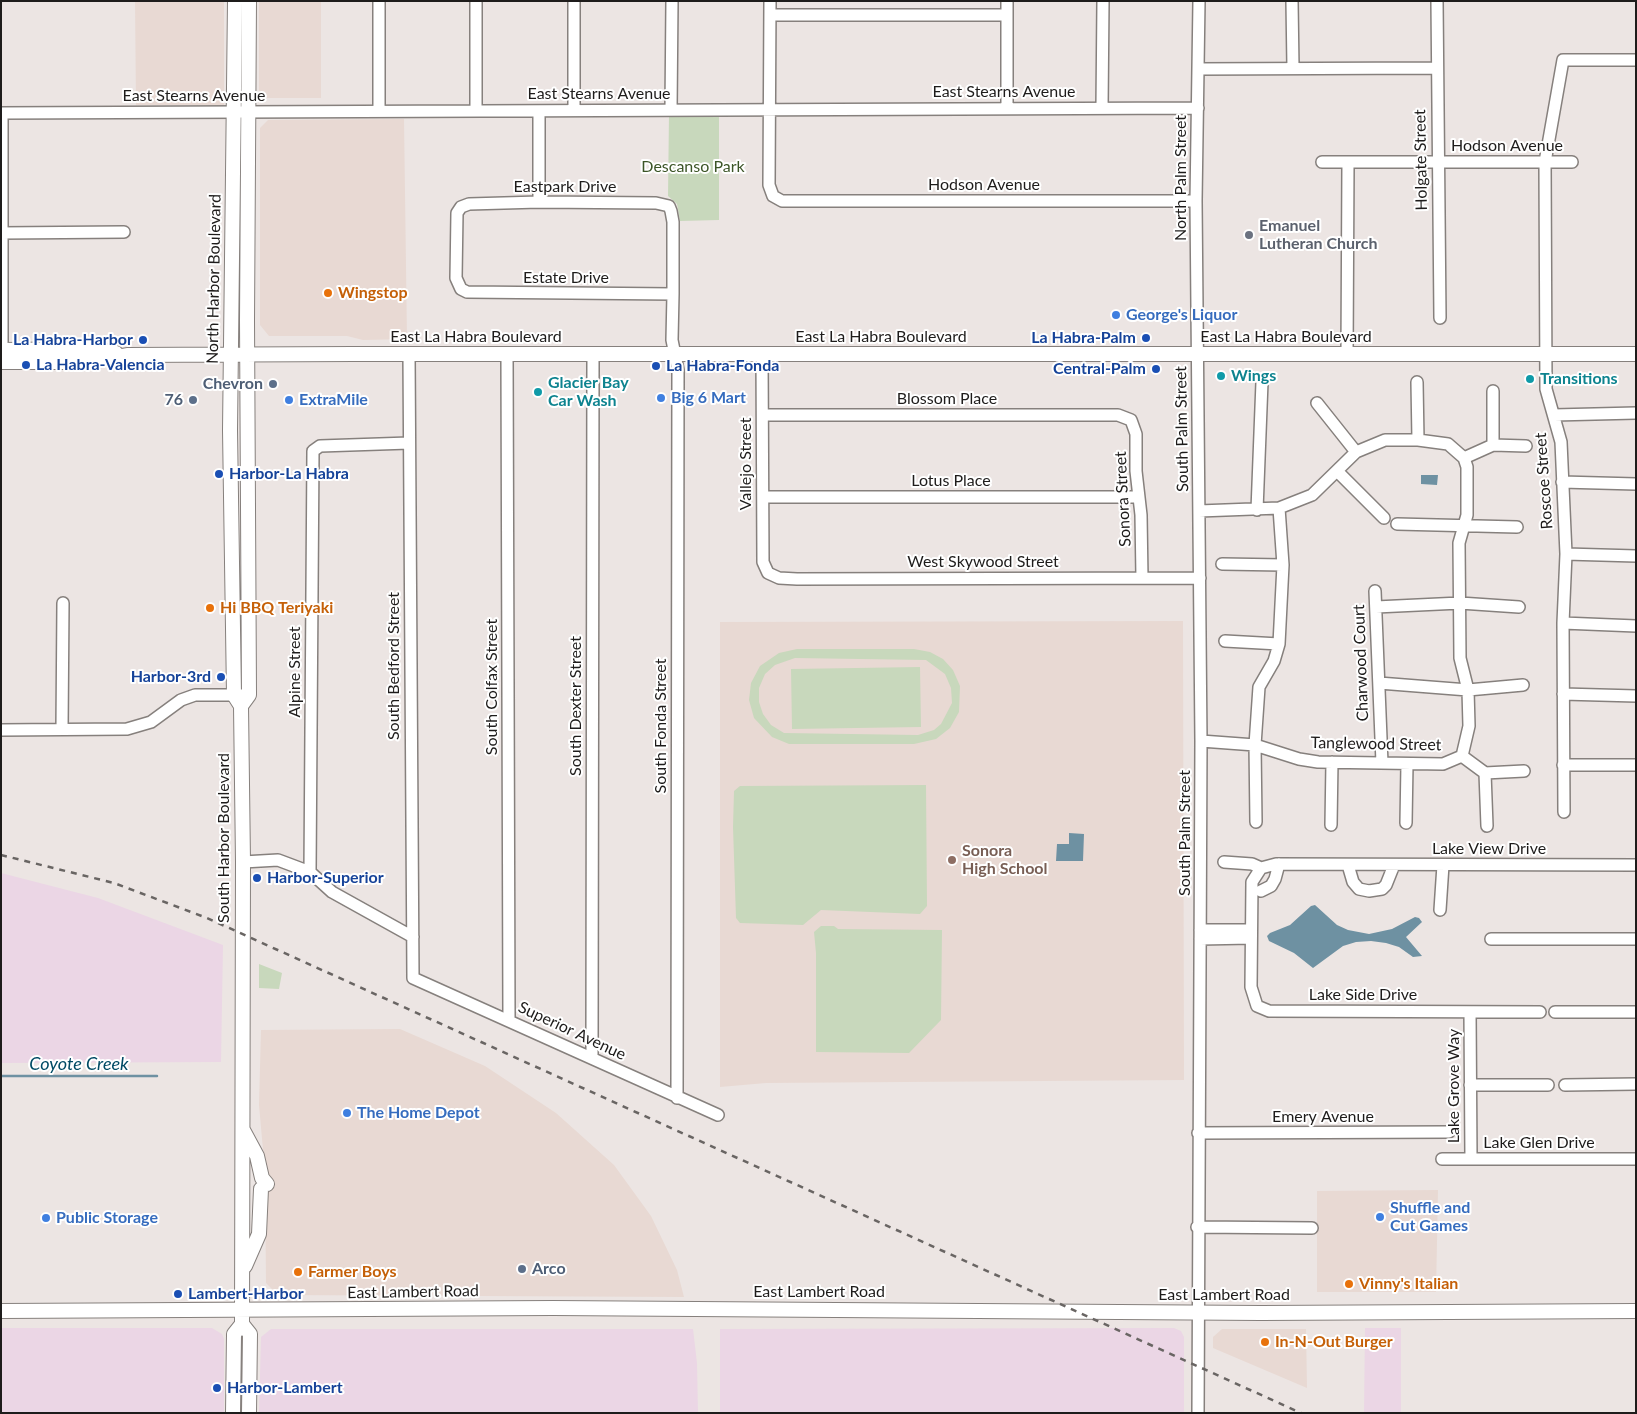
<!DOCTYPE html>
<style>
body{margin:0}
#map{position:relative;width:1637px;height:1414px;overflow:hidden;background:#ece5e3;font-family:Lato,sans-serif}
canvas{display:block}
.frame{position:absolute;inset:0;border:2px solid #1e1c1b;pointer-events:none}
</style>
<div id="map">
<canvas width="1637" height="1414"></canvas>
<div class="frame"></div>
</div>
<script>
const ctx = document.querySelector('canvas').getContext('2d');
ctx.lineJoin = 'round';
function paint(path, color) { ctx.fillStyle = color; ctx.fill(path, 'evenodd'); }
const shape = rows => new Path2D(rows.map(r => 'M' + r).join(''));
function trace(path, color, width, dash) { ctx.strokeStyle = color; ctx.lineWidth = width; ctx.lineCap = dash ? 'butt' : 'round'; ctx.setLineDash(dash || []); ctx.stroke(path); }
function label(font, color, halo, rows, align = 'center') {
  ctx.font = font + ' Lato,sans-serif'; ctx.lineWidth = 4; ctx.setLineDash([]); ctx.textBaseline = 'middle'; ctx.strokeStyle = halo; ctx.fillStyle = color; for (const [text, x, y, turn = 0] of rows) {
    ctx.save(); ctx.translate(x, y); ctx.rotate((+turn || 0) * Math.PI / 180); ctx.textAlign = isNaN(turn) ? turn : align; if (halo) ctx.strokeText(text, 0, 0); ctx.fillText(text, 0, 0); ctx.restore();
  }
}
const built = shape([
 [135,1,224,1,224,105,136,105],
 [259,1,321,1,321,98,265,98,259,93],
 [404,119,407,339,363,340,347,336,269,336,260,325,260,128,268,120],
 [1183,621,1184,1080,766,1083,720,1087,720,622],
 [400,1029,485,1066,556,1113,614,1165,651,1216,677,1270,684,1297,278,1295,266,1283,265,1172,259,1105,261,1030],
 [1438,1190,1436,1292,1317,1292,1317,1191],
 [1222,1329,1306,1329,1307,1388,1213,1348,1213,1337]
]);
const industrial = shape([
 [1,873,98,898,223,945,221,1062,1,1063],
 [1,1328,212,1328,222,1334,224,1339,224,1413,1,1413],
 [1174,1328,1181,1331,1184,1337,1184,1413,720,1413,720,1329],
 [1365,1328,1401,1328,1401,1413,1364,1413],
 [271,1329,693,1329,697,1363,698,1413,259,1413,261,1337]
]);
const green = shape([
 [669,114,719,114,719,220,680,221,677,204,668,196],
 [914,649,930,652,943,659,953,670,960,686,959,712,950,728,936,739,914,744,789,744,772,737,754,718,749,700,751,683,760,666,779,653,797,649],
 [795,658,926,660,945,674,951,688,952,703,941,724,934,730,918,735,784,733,771,725,763,714,759,702,759,688,765,674,775,665],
 [920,667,921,727,792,729,791,669],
 [926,785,927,906,920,914,821,910,803,925,740,923,736,918,733,827,734,791,740,786],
 [821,926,834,926,838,929,942,930,941,1020,909,1053,816,1052,816,953,814,932],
 [259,964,282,973,279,989,259,988]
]);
const water = shape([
 [1421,475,1438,475,1437,485,1421,484],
 [1069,833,1084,834,1083,861,1056,861,1057,844,1069,844],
 [1315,905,1337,925,1348,930,1369,934,1392,929,1415,917,1419,918,1422,922,1406,937,1422,956,1413,957,1399,947,1386,943,1371,941,1356,942,1343,946,1313,968,1294,953,1269,941,1267,936,1270,933,1290,925,1311,906]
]);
const stream = shape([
 [1,1076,157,1076]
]);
const minor = shape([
 [574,1,574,110],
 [770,1,769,185,773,196,782,201,1196,201],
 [1007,1,1007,109],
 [1292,1,1293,68],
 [1437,1,1440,318],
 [771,15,1007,15],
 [1198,69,1436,68],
 [1102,108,1103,1],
 [671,110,672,1],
 [379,111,379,1],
 [476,111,476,1],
 [539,111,539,202],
 [1,113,1198,108],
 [2,113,2,357],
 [1322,162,1572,162],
 [1,233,124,232],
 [673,294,467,292,461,289,456,278,457,213,461,207,469,204,539,202,656,203,669,206,671,211,673,222,673,294,672,340,678,370,677,1098],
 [409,354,413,978,718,1115],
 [507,354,509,1019],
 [762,355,763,562,768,573,779,578,797,579,1200,578],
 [1347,355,1348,162],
 [1417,382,1418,440],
 [1493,391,1493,445],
 [1317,403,1356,452],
 [763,415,1118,415,1131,420,1136,434,1136,471,1141,515,1142,578],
 [1554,415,1636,413],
 [1464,458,1493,445,1526,446],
 [1337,471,1384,518],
 [1562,482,1636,484],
 [763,497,1139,497],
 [1257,510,1262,382],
 [1199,511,1279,508,1312,495,1356,452,1385,440,1418,440,1448,444,1464,458],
 [1397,524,1517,527],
 [1566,554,1636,556],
 [1222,564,1283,565],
 [1375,591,1382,763],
 [1376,607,1460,603,1519,607],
 [1563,623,1636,626],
 [1225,641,1279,644],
 [1379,683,1468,690,1523,685],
 [1563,694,1636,696],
 [62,729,63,603],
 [1,730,127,729,151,722,181,700,195,695,243,695],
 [1201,741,1255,745,1299,759,1318,762,1443,764,1462,756],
 [1462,756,1469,726,1468,690,1460,658,1459,543,1467,515,1467,467,1464,458],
 [1462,756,1485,773,1487,826],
 [1563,765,1636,765],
 [1485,773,1524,771],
 [1564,812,1563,623,1566,554,1561,442,1546,389,1545,162,1563,60,1636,60],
 [1256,822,1255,745,1259,687,1274,661,1279,644,1283,565,1279,508],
 [1406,823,1407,764],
 [1331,825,1332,762],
 [243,862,278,860,310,872,332,892,413,937],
 [1224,862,1252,864,1261,868],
 [1348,865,1353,882,1359,889,1369,891,1382,889,1386,885,1394,865],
 [310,872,313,451,320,446,409,443],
 [1261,891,1271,886,1275,879,1279,864],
 [1440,910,1443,865],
 [1200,930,1251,930],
 [1200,939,1251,938],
 [1491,939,1636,939],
 [1470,1012,1471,1159],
 [1540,1012,1269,1011,1257,1006,1251,987,1252,882,1261,868,1276,864,1636,865],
 [1555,1012,1636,1012],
 [592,1058,593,354],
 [1470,1085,1548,1085],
 [1565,1085,1636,1084],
 [1198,1133,1449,1132],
 [1442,1159,1636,1159],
 [1197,1227,1312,1228],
 [1198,1413,1201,741,1196,201,1199,1]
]);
const major = shape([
 [235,1,230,430,234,695,241,706],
 [1,350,91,349,116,353],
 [1,362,91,362,127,355,354,354,1636,354],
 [243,1130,257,1156,262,1178,267,1184],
 [245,1266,259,1234,261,1189],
 [1,1311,553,1308,1261,1313,1636,1311],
 [242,1324,250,1334,249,1413],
 [233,1413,234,1334,242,1324,243,862,241,706,249,695,247,320,249,1]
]);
const rail = shape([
 [1,855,114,883,207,918,1301,1413]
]);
const markers = [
 [1249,235,5,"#6b7280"],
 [328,293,5,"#e8710a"],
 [1116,315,5,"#3f7fe0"],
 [1146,338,5,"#1a4fb4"],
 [143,340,5,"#1a4fb4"],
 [26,365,5,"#1a4fb4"],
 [656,366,5,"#1a4fb4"],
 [1156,369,5,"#1a4fb4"],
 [1221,376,5,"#0f9aa8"],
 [1530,379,5,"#0f9aa8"],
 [273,384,5,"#5c6f8a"],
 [538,392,5,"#0f9aa8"],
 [661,398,5,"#3f7fe0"],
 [193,400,5,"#5c6f8a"],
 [289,400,5,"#3f7fe0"],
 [219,474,5,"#1a4fb4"],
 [210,608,5,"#e8710a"],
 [221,677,5,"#1a4fb4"],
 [952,860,5,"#8d6e63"],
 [257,878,5,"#1a4fb4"],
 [347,1113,5,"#3f7fe0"],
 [1380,1217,5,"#3f7fe0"],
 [46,1218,5,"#3f7fe0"],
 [522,1269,5,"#5c6f8a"],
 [298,1272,5,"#e8710a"],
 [1349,1284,5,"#e8710a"],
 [178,1294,5,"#1a4fb4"],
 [1265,1342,5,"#e8710a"],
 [217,1388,5,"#1a4fb4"]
];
const streetNames = [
 ["East Stearns Avenue",1004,92],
 ["East Stearns Avenue",599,94],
 ["East Stearns Avenue",194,96],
 ["Hodson Avenue",1507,146],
 ["Holgate Street",1421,160,-91],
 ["North Palm Street",1181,178,-90],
 ["Hodson Avenue",984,185],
 ["Eastpark Drive",565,187],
 ["Estate Drive",566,278],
 ["North Harbor Boulevard",214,279,-89],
 ["East La Habra Boulevard",476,337],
 ["East La Habra Boulevard",881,337],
 ["East La Habra Boulevard",1286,337],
 ["Blossom Place",947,399],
 ["South Palm Street",1182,429,-91],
 ["Vallejo Street",746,464,-90],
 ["Lotus Place",951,481],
 ["Roscoe Street",1544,481,-94],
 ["Sonora Street",1123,499,-93],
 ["West Skywood Street",983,562],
 ["Charwood Court",1361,663,-92],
 ["South Bedford Street",394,666,-90],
 ["Alpine Street",295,672,-90],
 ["South Colfax Street",492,687,-90],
 ["South Dexter Street",576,706,-90],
 ["South Fonda Street",661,726,-90],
 ["Tanglewood Street",1376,744,1],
 ["South Palm Street",1185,833,-90],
 ["South Harbor Boulevard",224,838,-90],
 ["Lake View Drive",1489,849],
 ["Lake Side Drive",1363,995],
 ["Superior Avenue",572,1031,25],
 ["Lake Grove Way",1454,1086,-90],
 ["Emery Avenue",1323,1117],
 ["Lake Glen Drive",1539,1143],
 ["East Lambert Road",413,1292,-1],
 ["East Lambert Road",819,1292],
 ["East Lambert Road",1224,1295]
];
const parkNames = [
 ["Descanso Park",693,167]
];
const worshipNames = [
 ["Emanuel",1259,226],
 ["Lutheran Church",1259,244]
];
const foodNames = [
 ["Wingstop",338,293],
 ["Hi BBQ Teriyaki",220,608],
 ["Farmer Boys",308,1272],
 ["Vinny's Italian",1359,1284],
 ["In-N-Out Burger",1275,1342]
];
const shopNames = [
 ["George's Liquor",1126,315],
 ["Big 6 Mart",671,398],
 ["ExtraMile",299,400],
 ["The Home Depot",357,1113],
 ["Shuffle and",1390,1208],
 ["Cut Games",1390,1226],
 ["Public Storage",56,1218]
];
const transitNames = [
 ["La Habra-Palm",1136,338,"right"],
 ["La Habra-Harbor",133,340,"right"],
 ["La Habra-Valencia",36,365],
 ["La Habra-Fonda",666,366],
 ["Central-Palm",1146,369,"right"],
 ["Harbor-La Habra",229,474],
 ["Harbor-3rd",211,677,"right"],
 ["Harbor-Superior",267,878],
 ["Lambert-Harbor",188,1294],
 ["Harbor-Lambert",227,1388]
];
const cultureNames = [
 ["Wings",1231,376],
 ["Transitions",1540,379],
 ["Glacier Bay",548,383],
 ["Car Wash",548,401]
];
const serviceNames = [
 ["Chevron",263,384],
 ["76",183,400],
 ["Arco",532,1269,"left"]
];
const educationNames = [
 ["Sonora",962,851],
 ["High School",962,869]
];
const waterNames = [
 ["Coyote Creek",79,1064]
];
paint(built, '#e8d9d3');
paint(industrial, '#ebd6e5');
paint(green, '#c8d8bc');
paint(water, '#6e91a2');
trace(stream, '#6e91a2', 2.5);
trace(minor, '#86807d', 14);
trace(major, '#86807d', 16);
trace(minor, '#fff', 11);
trace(major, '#fff', 14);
trace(rail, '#696563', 2.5, [6, 6]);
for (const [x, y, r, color] of markers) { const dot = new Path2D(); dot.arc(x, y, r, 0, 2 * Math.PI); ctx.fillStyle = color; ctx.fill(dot); trace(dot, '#fff', 2); }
label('16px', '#1e1c1b', '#fff', streetNames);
label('16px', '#3c5527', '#fff', parkNames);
label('bold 16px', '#5b616d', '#fff', worshipNames, 'left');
label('bold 16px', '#c56008', '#fff', foodNames, 'left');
label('bold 16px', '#366cbe', '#fff', shopNames, 'left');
label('bold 16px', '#164399', '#fff', transitNames, 'left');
label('bold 16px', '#0d838f', '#fff', cultureNames, 'left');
label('bold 16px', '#4e5e75', '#fff', serviceNames, 'right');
label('bold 16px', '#785e54', '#fff', educationNames, 'left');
label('italic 18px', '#004a64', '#fff', waterNames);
</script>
